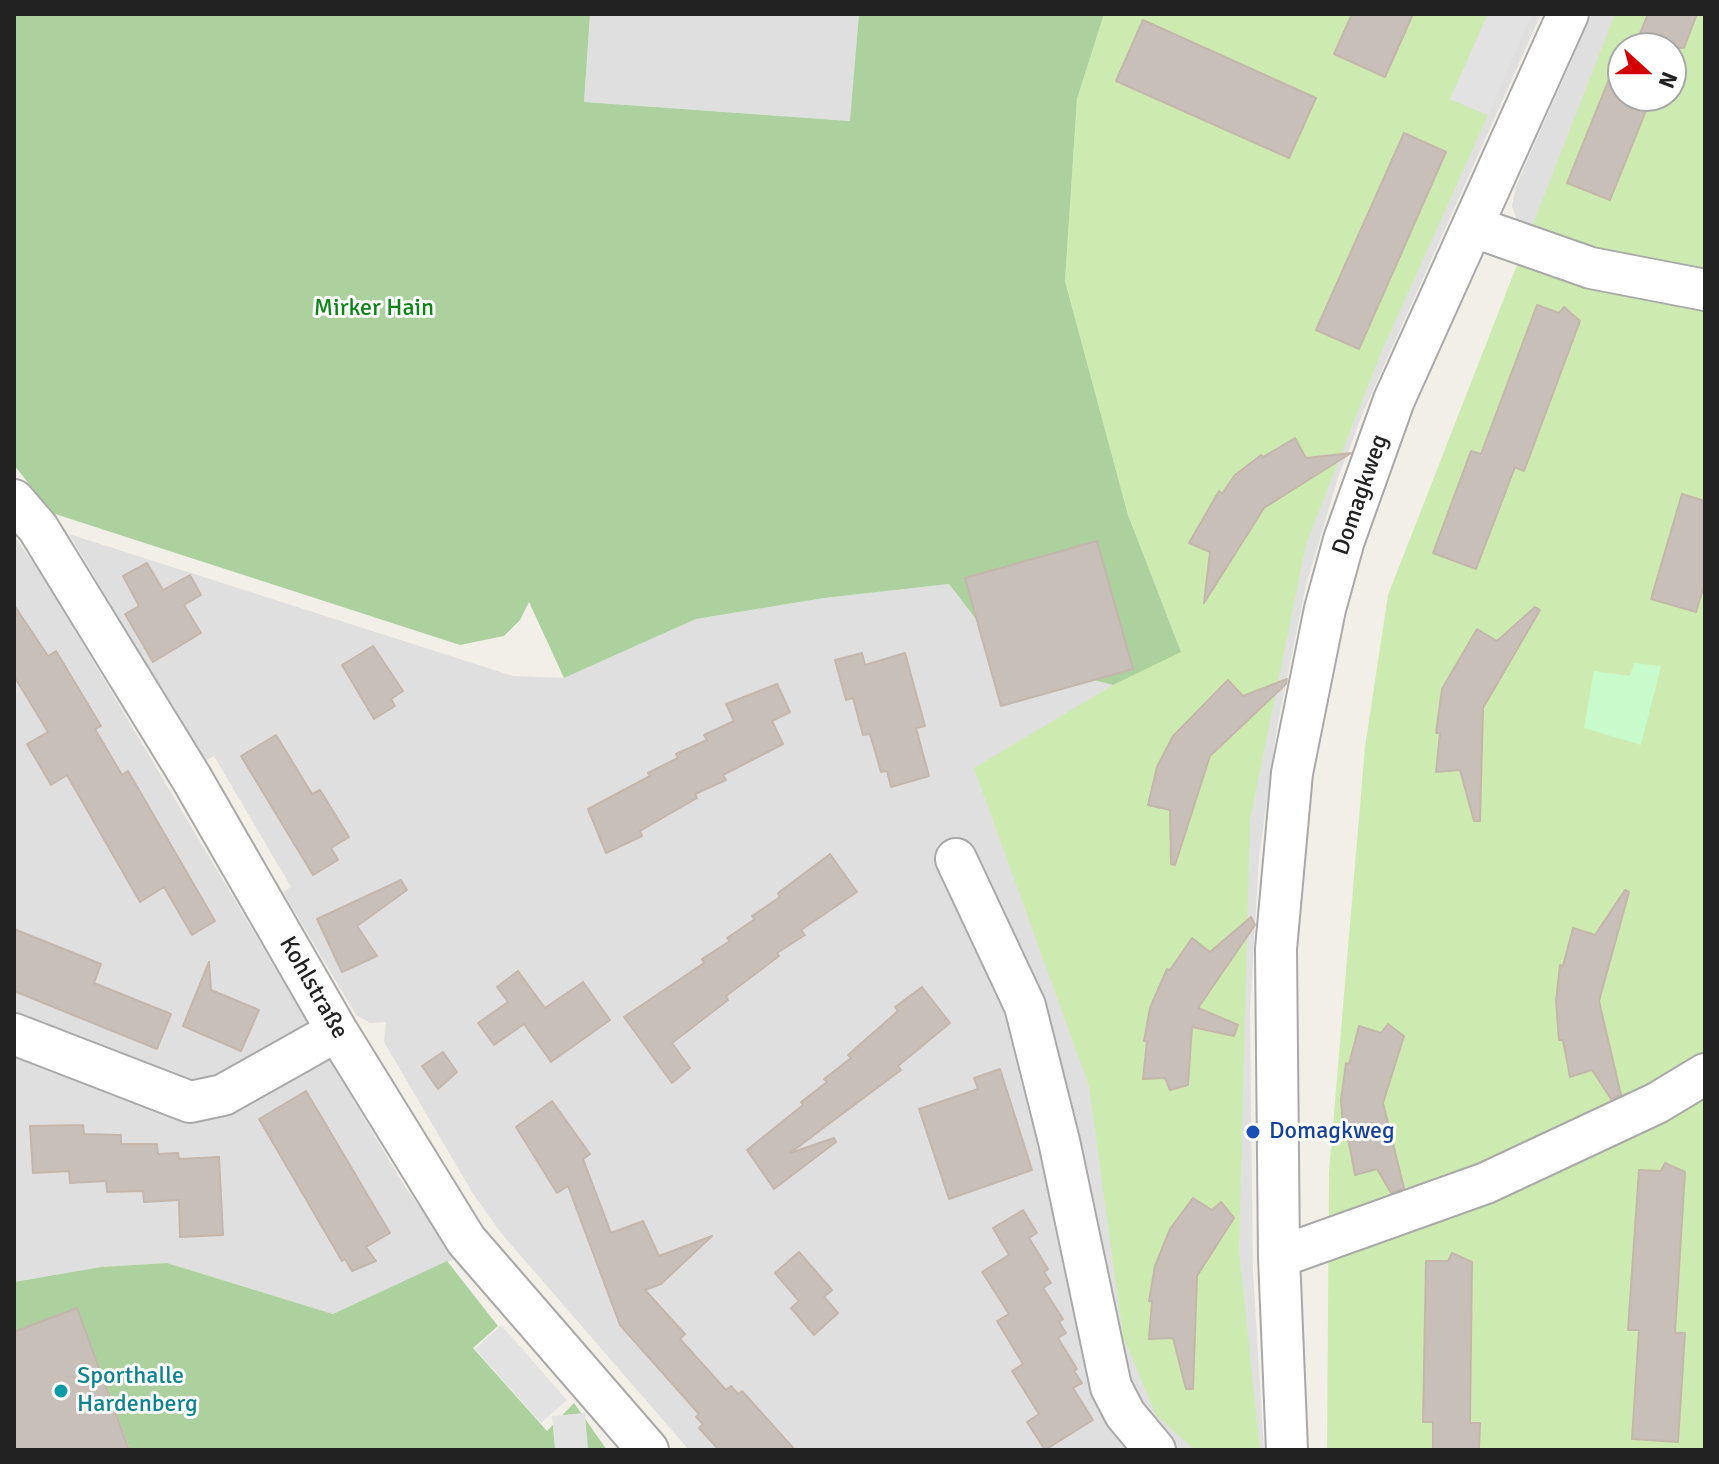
<!DOCTYPE html>
<meta charset="utf-8">
<style>
body{margin:0}
#map{position:relative;width:1719px;height:1464px;overflow:hidden;background:#f2efe9;font-family:Signika,sans-serif}
canvas{display:block}
.frame{position:absolute;inset:0;border:16px solid #222;pointer-events:none}
.north{position:absolute;left:1607px;top:32px;width:80px;height:80px;box-sizing:border-box;background:#fff;border:2px solid #a7a7a7;border-radius:50%;rotate:111deg;font-size:22px;font-weight:700;line-height:32px;text-align:center;color:#222}
.north::after{content:'';display:block;margin:auto;width:28px;height:36px;background:#d40000;clip-path:polygon(50% 0,100% 100%,50% 72%,0 100%)}
</style>
<div id="map">
<canvas width="1719" height="1464"></canvas>
<div class="frame"></div>
<div class="north">N</div>
</div>
<script>
const ctx = document.querySelector('canvas').getContext('2d');
ctx.lineJoin = 'round';
function paint(path, color) { ctx.fillStyle = color; ctx.fill(path, 'evenodd'); }
const shape = rows => new Path2D(rows.map(r => 'M' + r).join(''));
function trace(path, color, width, dash) { ctx.strokeStyle = color; ctx.lineWidth = width; ctx.lineCap = dash ? 'butt' : 'round'; ctx.setLineDash(dash || []); ctx.stroke(path); }
function label(font, color, halo, rows, align = 'center') {
  ctx.font = font + ' Signika,sans-serif'; ctx.lineWidth = 6; ctx.setLineDash([]); ctx.textBaseline = 'middle'; ctx.strokeStyle = halo; ctx.fillStyle = color; for (const [text, x, y, turn = 0] of rows) {
    ctx.save(); ctx.translate(x, y); ctx.rotate((+turn || 0) * Math.PI / 180); ctx.textAlign = isNaN(turn) ? turn : align; if (halo) ctx.strokeText(text, 0, 0); ctx.fillText(text, 0, 0); ctx.restore();
  }
}
const residential = shape([
 [590,14,859,14,851,121,584,102],
 [1104,14,1541,14,1365,408,1338,478,1306,585,1277,727,1259,857,1250,1012,1253,1272,1264,1450,689,1450,501,1233,472,1192,384,1042,386,1022,370,1023,356,1015,283,892,291,887,214,756,204,761,69,534,513,676,564,678,696,619,824,598,949,584,1005,657,1128,515],
 [1592,14,1705,14,1705,272,1518,223,1512,206,1516,186],
 [1623,48,1671,48,1671,96,1623,96],
 [14,536,42,575,405,1187,457,1258,333,1314,167,1263,101,1267,14,1282]
]);
const grass = shape([
 [1104,14,1488,14,1450,99,1488,115,1380,355,1306,544,1250,820,1239,1250,1260,1450,1194,1449,1156,1415,1123,1336,1089,1086,974,768,1113,685,1181,651,1128,515,1065,281,1077,99],
 [1615,14,1705,14,1705,1450,1327,1450,1329,1172,1365,747,1388,595],
 [1623,48,1671,48,1671,96,1623,96]
]);
const forest = shape([
 [14,14,590,14,584,102,850,121,859,14,1104,14,1077,99,1065,281,1128,515,1181,652,1113,685,1005,657,949,584,824,598,696,619,564,678,529,602,520,620,504,636,460,645,52,513,14,465],
 [447,1261,498,1326,473,1348,547,1431,574,1403,607,1450,130,1450,77,1309,14,1332,14,1282,101,1267,167,1263,333,1314]
]);
const park = shape([
 [1634,663,1661,666,1641,745,1584,728,1594,671,1630,676]
]);
const parking = shape([
 [1488,14,1532,14,1488,115,1450,99],
 [501,1325,567,1400,541,1423,475,1349],
 [585,1413,588,1450,555,1450,552,1416]
]);
const building = shape([
 [1352,14,1413,14,1385,77,1334,54,1352,14],
 [1648,14,1697,14,1684,48,1634,48,1648,14],
 [1143,20,1316,98,1289,158,1116,81,1143,20],
 [1622,47,1623,96,1652,96,1610,200,1567,183,1622,47],
 [1404,133,1446,152,1359,349,1316,330,1404,133],
 [1537,305,1559,313,1564,307,1580,321,1524,471,1515,467,1476,569,1433,553,1471,451,1481,454,1537,305],
 [1295,438,1306,458,1351,453,1264,508,1204,603,1210,552,1189,543,1219,491,1222,494,1235,475,1261,455,1263,457,1295,438],
 [1682,494,1705,501,1705,582,1696,612,1651,599,1682,494],
 [1097,541,1133,669,1001,706,965,578,1097,541],
 [147,563,163,590,190,575,201,595,184,605,201,633,153,662,125,614,139,606,123,576,147,563],
 [14,605,48,656,56,651,101,726,95,729,122,775,128,771,215,921,192,935,164,887,140,902,67,775,51,785,27,744,48,732,14,676,14,605],
 [1535,607,1540,610,1483,708,1480,821,1474,821,1460,770,1436,772,1440,733,1436,733,1442,689,1477,629,1497,641,1535,607],
 [373,646,403,691,391,699,395,706,374,719,342,665,373,646],
 [862,653,865,665,905,653,925,726,916,728,929,776,891,787,887,771,881,772,870,734,863,735,853,698,846,700,835,660,862,653],
 [1287,679,1286,684,1210,756,1175,865,1171,864,1170,810,1148,805,1157,767,1173,736,1228,680,1243,696,1287,679],
 [777,684,790,712,772,721,783,744,723,775,726,780,695,794,697,798,640,831,642,836,606,853,588,809,650,776,648,773,678,758,676,754,707,740,704,735,734,721,726,704,777,684],
 [276,735,312,794,320,790,349,837,331,848,338,860,313,875,241,756,276,735],
 [830,854,857,892,801,930,805,935,777,953,779,956,726,996,728,1000,672,1043,690,1068,672,1083,624,1017,704,963,702,959,730,941,727,938,755,919,752,916,780,897,778,893,830,854],
 [401,880,407,890,357,926,377,956,342,972,317,919,401,880],
 [1625,890,1629,892,1599,1001,1621,1095,1611,1099,1592,1070,1570,1077,1563,1040,1559,1040,1556,1001,1560,965,1563,966,1573,928,1595,935,1625,890],
 [1251,917,1255,925,1198,1008,1238,1025,1234,1036,1192,1027,1188,1085,1170,1090,1165,1078,1143,1079,1147,1041,1144,1041,1150,1008,1167,969,1170,970,1192,938,1210,952,1251,917],
 [14,929,101,964,94,983,171,1014,157,1049,14,991,14,929],
 [209,962,211,990,259,1010,241,1051,183,1026,209,962],
 [518,971,545,1008,583,982,610,1020,551,1062,524,1024,494,1045,478,1023,508,1002,497,987,518,971],
 [922,987,950,1023,898,1066,901,1070,790,1153,834,1138,836,1142,774,1189,747,1150,803,1105,801,1102,827,1082,824,1079,851,1058,848,1055,898,1011,895,1007,922,987],
 [1388,1024,1404,1036,1383,1103,1404,1188,1391,1193,1377,1169,1355,1175,1348,1138,1344,1138,1341,1100,1346,1063,1349,1064,1359,1026,1381,1033,1388,1024],
 [443,1052,457,1072,438,1089,422,1066,443,1052],
 [1000,1069,1032,1170,949,1199,919,1109,978,1089,974,1078,1000,1069],
 [306,1091,390,1233,366,1247,376,1261,352,1271,345,1259,342,1261,259,1119,306,1091],
 [552,1101,590,1154,583,1159,611,1233,643,1221,659,1256,712,1236,661,1284,645,1290,685,1334,680,1339,726,1390,731,1386,738,1394,742,1391,795,1450,719,1450,699,1428,703,1424,696,1417,699,1414,620,1325,568,1186,557,1193,516,1127,552,1101],
 [83,1125,84,1134,121,1135,121,1144,157,1144,158,1154,178,1153,179,1159,219,1157,223,1235,180,1237,179,1200,144,1202,143,1191,107,1192,106,1181,70,1183,69,1171,33,1173,30,1126,83,1125],
 [1665,1163,1685,1172,1675,1333,1685,1333,1678,1442,1632,1439,1639,1330,1628,1330,1639,1170,1661,1171,1665,1163],
 [1193,1198,1212,1210,1221,1202,1234,1218,1197,1276,1193,1389,1186,1389,1173,1338,1149,1339,1152,1301,1149,1301,1155,1266,1170,1229,1193,1198],
 [1023,1210,1037,1233,1029,1238,1048,1269,1044,1272,1051,1283,1043,1288,1063,1319,1059,1322,1066,1333,1058,1338,1077,1369,1074,1371,1082,1383,1073,1388,1093,1420,1045,1450,1027,1422,1039,1414,1012,1371,1023,1364,997,1321,1009,1314,982,1272,1009,1255,993,1228,1023,1210],
 [799,1252,832,1290,824,1297,838,1313,814,1335,791,1308,799,1301,775,1273,799,1252],
 [1452,1253,1472,1262,1470,1423,1480,1423,1479,1450,1433,1450,1433,1422,1423,1422,1426,1261,1448,1261,1452,1253],
 [77,1308,129,1450,14,1450,14,1332,77,1308]
]);
const minor = shape([
 [1474,227,1591,268,1705,290],
 [14,500,38,528,192,779,337,1031,466,1240,648,1450],
 [956,859,1025,1006,1059,1141,1111,1387,1125,1414,1155,1450],
 [14,1034,190,1102,223,1095,337,1031],
 [1279,1257,1486,1183,1657,1103,1705,1074],
 [1287,1450,1279,1257,1276,949,1292,773,1325,609,1344,540,1394,400,1568,14]
]);
const markers = [
 [1253,1132,8,"#1a4fb4"],
 [61,1391,8,"#0f9aa8"]
];
const parkNames = [
 ["Mirker Hain",374,309]
];
const streetNames = [
 ["Domagkweg",1361,495,-71],
 ["Kohlstraße",313,988,60]
];
const transitNames = [
 ["Domagkweg",1269,1132]
];
const cultureNames = [
 ["Sporthalle",77,1377],
 ["Hardenberg",77,1405]
];
paint(residential, '#e0dfdf');
paint(grass, '#cdebb0');
paint(forest, '#add19e');
paint(park, '#c8facc');
paint(parking, '#e2e2e2');
paint(building, '#c7bfb8');
trace(building, '#c4b6ab', 2);
trace(minor, '#a9a9a9', 44);
trace(minor, '#fff', 40);
for (const [x, y, r, color] of markers) { const dot = new Path2D(); dot.arc(x, y, r, 0, 2 * Math.PI); ctx.fillStyle = color; ctx.fill(dot); trace(dot, '#fff', 3); }
label('24px', '#0c8416', '#fff', parkNames);
label('24px', '#222', '#fff', streetNames);
label('24px', '#164399', '#fff', transitNames, 'left');
label('24px', '#0d838f', '#fff', cultureNames, 'left');
</script>
